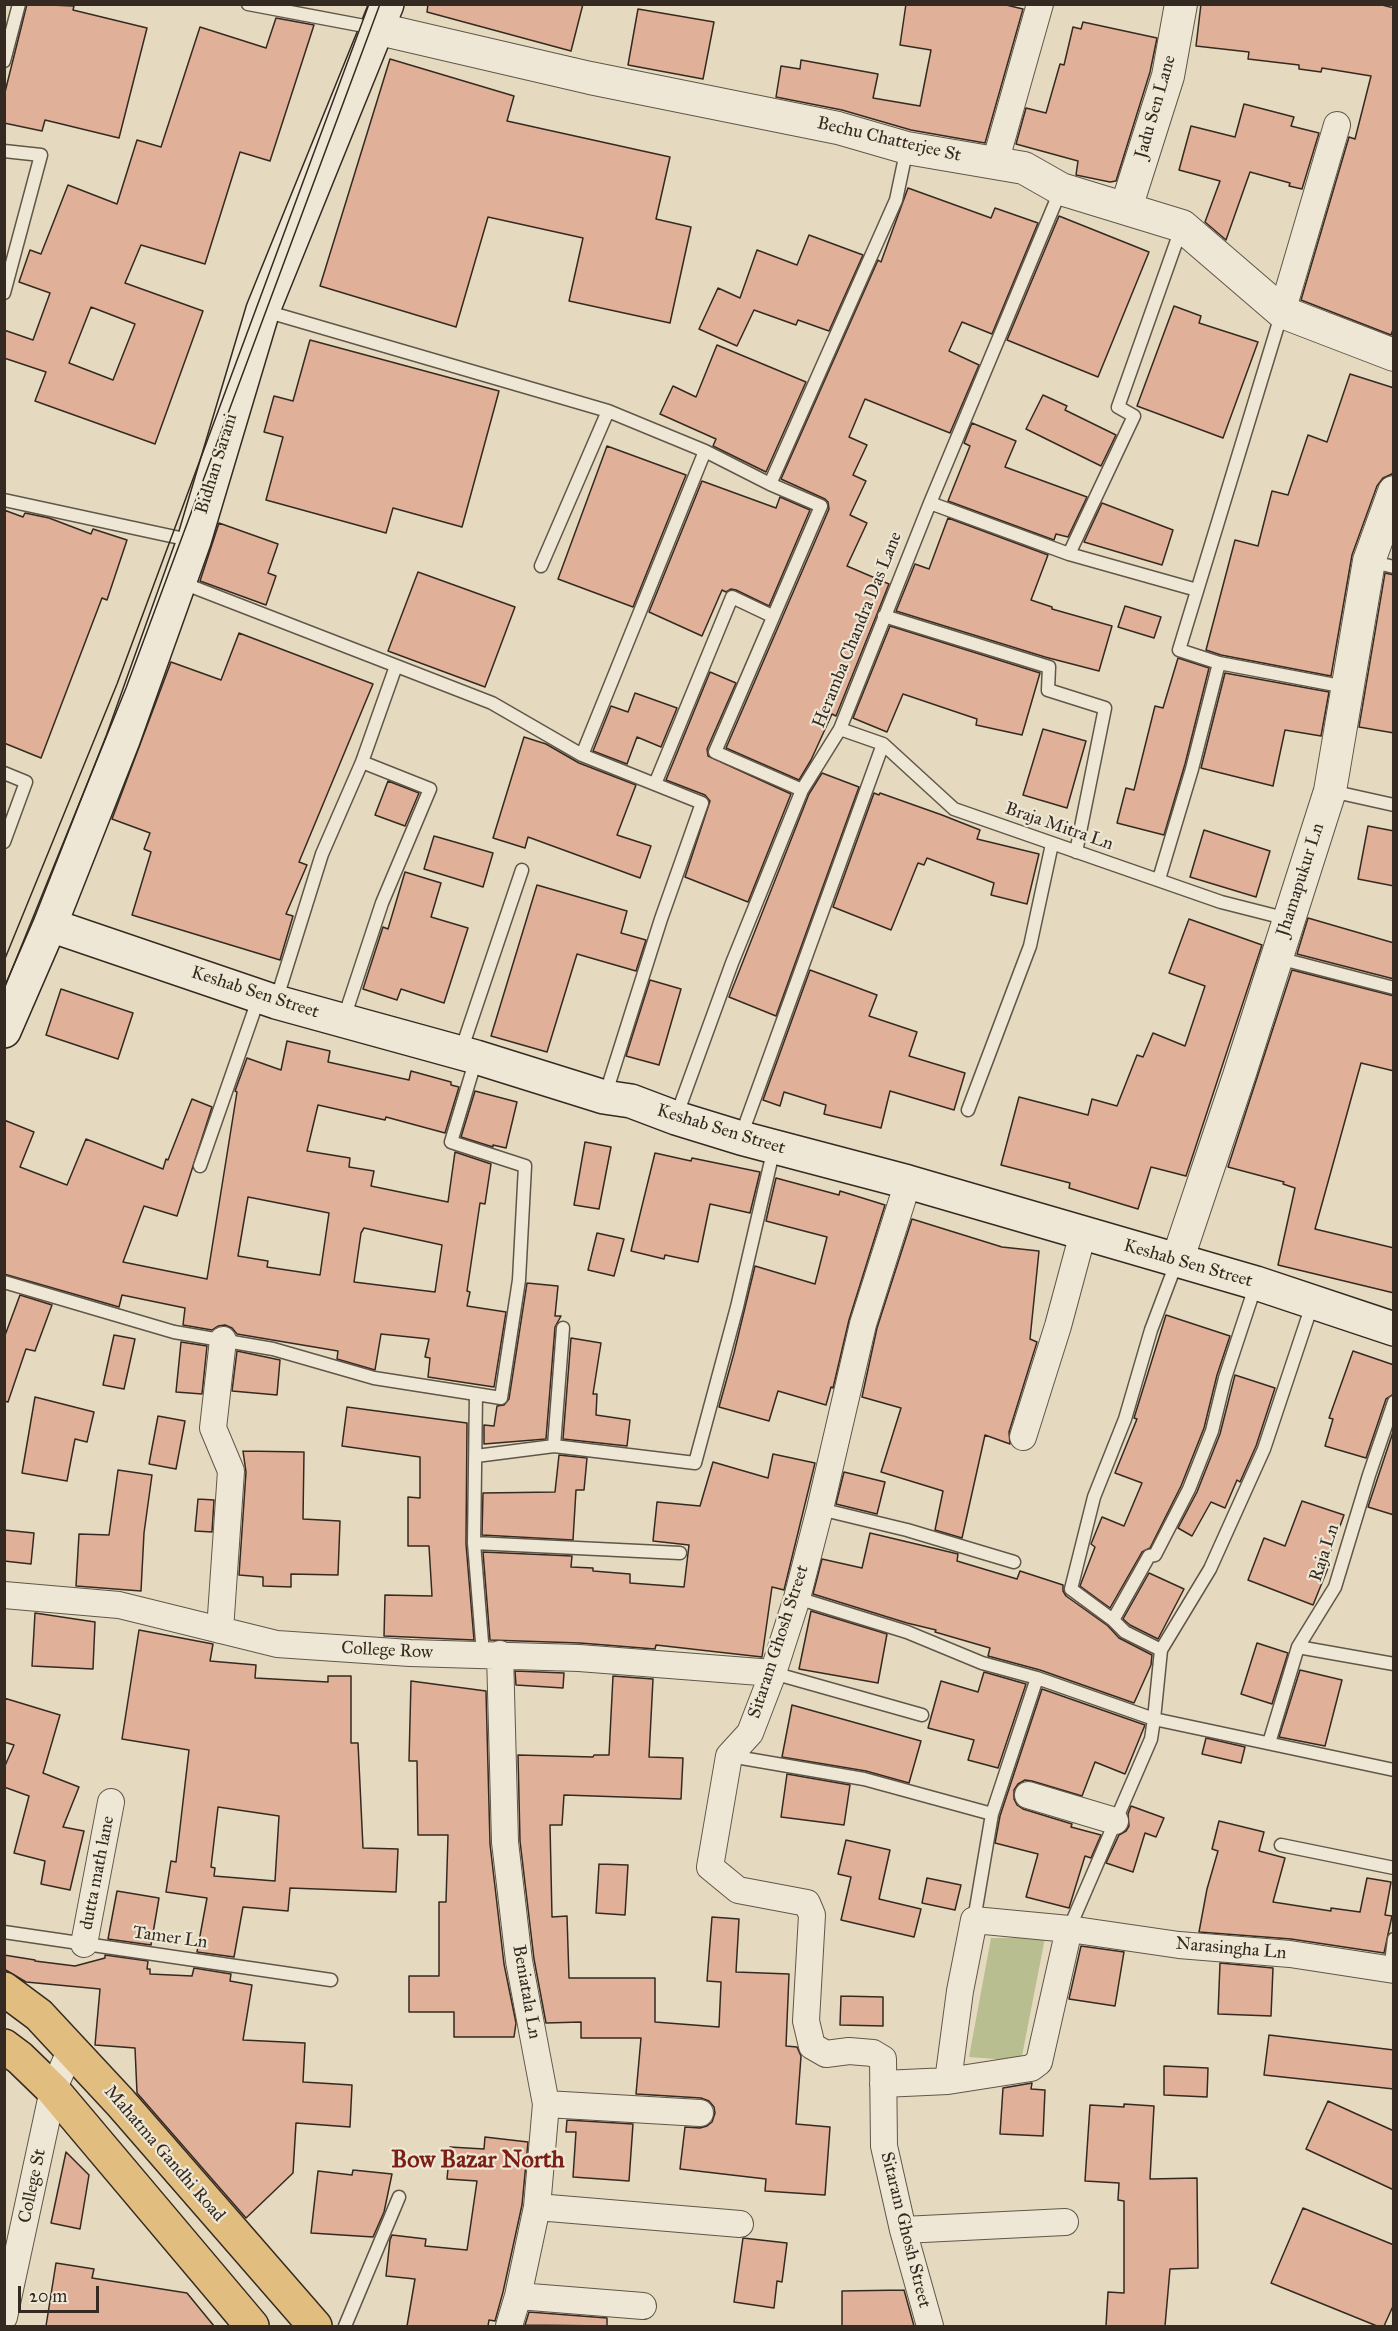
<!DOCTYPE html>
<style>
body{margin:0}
#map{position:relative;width:1398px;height:2331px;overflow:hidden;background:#e5dabf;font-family:"IM FELL Great Primer",serif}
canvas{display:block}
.frame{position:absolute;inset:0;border:6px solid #352a21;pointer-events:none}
.scale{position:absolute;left:18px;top:2286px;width:81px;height:27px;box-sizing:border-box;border:3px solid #352a21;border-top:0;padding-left:8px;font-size:18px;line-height:21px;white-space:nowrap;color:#352a21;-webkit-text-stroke:4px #eee7d5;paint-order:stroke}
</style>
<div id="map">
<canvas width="1398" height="2331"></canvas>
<div class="frame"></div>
<div class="scale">20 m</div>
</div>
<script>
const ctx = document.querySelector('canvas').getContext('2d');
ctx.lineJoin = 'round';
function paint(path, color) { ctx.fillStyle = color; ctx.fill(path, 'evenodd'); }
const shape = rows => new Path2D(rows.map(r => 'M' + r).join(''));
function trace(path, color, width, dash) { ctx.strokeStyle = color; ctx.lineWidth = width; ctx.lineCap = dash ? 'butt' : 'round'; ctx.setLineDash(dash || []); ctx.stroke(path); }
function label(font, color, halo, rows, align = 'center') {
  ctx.font = font + ' "IM FELL Great Primer",serif'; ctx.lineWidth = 4.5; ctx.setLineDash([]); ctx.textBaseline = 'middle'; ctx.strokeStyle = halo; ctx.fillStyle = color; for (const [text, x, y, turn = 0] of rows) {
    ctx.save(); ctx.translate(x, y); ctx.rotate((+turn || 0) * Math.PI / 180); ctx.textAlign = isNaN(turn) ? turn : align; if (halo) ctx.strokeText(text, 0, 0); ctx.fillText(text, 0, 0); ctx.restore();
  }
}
const green = shape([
 [991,1938,1045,1938,1021,2061,969,2057]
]);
const building = shape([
 [27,4,74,6,73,10,147,28,119,138,45,120,42,131,4,123,4,96,27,4],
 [428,4,583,4,571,51,427,12,428,4],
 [906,4,1002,4,1023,9,985,143,911,130,842,110,776,97,781,66,800,69,801,60,878,74,873,98,920,106,931,50,900,45,906,4],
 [1201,4,1378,4,1394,8,1394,327,1391,335,1301,300,1349,137,1355,139,1371,76,1322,68,1321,72,1299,69,1299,65,1248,59,1249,52,1196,46,1201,4],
 [638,9,714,22,703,79,628,65,638,9],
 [276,18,314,25,270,161,240,152,205,264,141,245,125,283,203,311,155,444,35,401,46,372,4,358,4,330,33,340,50,293,19,282,30,250,41,254,68,185,117,204,137,140,161,147,200,27,266,48,276,18],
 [91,307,135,324,113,380,69,363,91,307],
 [1083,22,1157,38,1150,72,1116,181,1110,182,1076,175,1078,161,1016,144,1026,108,1046,113,1060,64,1064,65,1073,27,1081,29,1083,22],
 [390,59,514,96,507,121,670,157,656,219,691,227,670,323,569,301,583,238,488,217,456,327,320,286,390,59],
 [1244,104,1294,117,1291,126,1319,133,1302,189,1289,186,1290,183,1250,172,1226,240,1205,222,1220,181,1179,170,1191,126,1235,137,1244,104],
 [908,188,991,218,995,208,1038,223,992,334,962,322,949,351,979,365,950,433,865,399,849,437,867,445,853,475,866,481,850,515,867,523,847,566,889,584,836,716,832,714,811,760,799,780,726,748,829,509,828,502,825,499,781,479,878,260,881,262,908,188],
 [1059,216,1149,252,1098,377,1007,340,1059,216],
 [809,235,863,255,829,331,798,320,796,325,754,310,737,346,699,329,718,288,740,298,757,250,797,265,809,235],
 [1174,306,1201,316,1199,323,1258,342,1223,438,1137,406,1174,306],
 [310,340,499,391,462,527,393,508,386,533,266,500,283,437,264,432,274,396,293,401,310,340],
 [717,345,806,382,766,472,713,446,716,439,660,414,673,386,696,397,717,345],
 [1350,374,1394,388,1394,470,1392,474,1383,478,1377,486,1352,555,1331,676,1221,655,1206,650,1235,540,1258,546,1272,491,1288,495,1308,435,1327,442,1350,374],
 [1043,395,1067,406,1065,410,1116,435,1101,466,1026,429,1043,395],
 [972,423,1016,441,1005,467,1087,497,1068,537,1056,534,1054,540,948,501,970,446,964,443,972,423],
 [607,446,686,475,633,607,558,579,607,446],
 [702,481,776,508,780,497,810,510,769,606,736,590,731,589,726,592,722,590,702,636,649,612,702,481],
 [1102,503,1173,530,1162,565,1084,542,1102,503],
 [4,510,23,517,25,513,49,518,91,534,93,529,127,540,107,600,102,598,41,758,4,743,4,510],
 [948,518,1048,555,1031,600,1052,607,1052,609,1112,626,1099,671,1045,657,896,611,915,564,929,569,948,518],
 [219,523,278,544,268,573,276,576,266,605,200,581,219,523],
 [418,572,515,607,485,687,388,651,418,572],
 [1385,573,1394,575,1394,733,1359,727,1385,573],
 [1125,606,1161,617,1154,638,1118,627,1125,606],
 [890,626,1040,673,1022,735,976,725,977,719,903,694,887,732,853,718,890,626],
 [239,633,373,684,299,862,307,865,286,914,293,916,280,960,132,915,151,852,144,849,150,833,112,819,171,662,221,680,239,633],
 [1178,658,1209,668,1185,764,1164,835,1117,823,1126,788,1134,790,1155,706,1163,708,1178,658],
 [710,672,736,683,707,749,708,756,791,794,748,902,685,877,710,801,705,795,666,780,710,672],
 [1225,673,1329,692,1321,736,1285,730,1273,786,1201,768,1225,673],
 [635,693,677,708,661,747,637,737,627,764,593,751,611,706,628,712,635,693],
 [1043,729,1086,741,1067,808,1023,795,1043,729],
 [524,737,546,744,579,763,636,785,617,835,651,846,640,878,528,837,525,848,493,838,524,737],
 [822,773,859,787,776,1016,729,997,809,794,822,773],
 [388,781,419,793,405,826,375,815,388,781],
 [874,793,879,795,880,793,942,815,980,830,977,839,1039,854,1027,904,991,895,994,883,927,858,924,865,918,863,891,930,833,907,874,793],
 [1368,826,1394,831,1394,886,1358,879,1368,826],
 [1204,830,1270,851,1256,897,1190,877,1204,830],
 [434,836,493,853,483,887,424,869,434,836],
 [405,872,441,883,431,917,468,928,444,1003,401,989,397,1000,363,989,383,927,388,929,405,872],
 [537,885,627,911,621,933,646,940,636,971,577,954,547,1052,491,1036,537,885],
 [1308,918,1394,943,1394,979,1297,954,1308,918],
 [1189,919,1262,945,1186,1176,1151,1167,1138,1209,1069,1188,1070,1183,1001,1165,1019,1097,1088,1115,1092,1099,1117,1106,1137,1055,1143,1057,1153,1033,1185,1046,1205,986,1169,973,1189,919],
 [810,970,877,995,869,1016,917,1032,909,1056,965,1073,954,1110,890,1091,881,1128,824,1114,826,1105,784,1092,780,1106,763,1100,810,970],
 [1292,970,1394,996,1394,1071,1361,1063,1315,1229,1394,1248,1394,1293,1278,1265,1295,1188,1283,1184,1284,1182,1228,1167,1292,970],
 [650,980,681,989,659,1065,626,1056,650,980],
 [61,989,133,1013,118,1059,46,1035,61,989],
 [287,1041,330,1051,328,1062,409,1080,411,1071,451,1082,451,1085,459,1087,445,1133,386,1117,385,1120,318,1105,307,1151,350,1158,349,1167,374,1171,371,1186,448,1202,455,1152,491,1164,485,1204,480,1203,467,1291,470,1292,467,1306,506,1312,494,1387,428,1377,430,1358,425,1357,429,1339,381,1334,375,1370,337,1359,338,1351,237,1334,232,1328,225,1325,218,1326,212,1330,183,1325,185,1308,122,1295,119,1307,4,1274,4,1120,34,1132,20,1167,67,1185,86,1139,163,1169,166,1159,168,1160,192,1099,212,1107,177,1216,144,1206,123,1262,207,1279,237,1092,235,1091,247,1058,281,1070,287,1041],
 [248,1197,329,1213,320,1275,267,1267,268,1261,238,1256,248,1197],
 [364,1228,442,1245,435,1292,354,1282,361,1233,364,1228],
 [475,1091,517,1102,506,1148,493,1145,493,1147,461,1137,475,1091],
 [585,1142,611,1147,599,1209,574,1205,585,1142],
 [655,1153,691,1161,692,1158,760,1172,750,1213,710,1204,698,1262,665,1255,664,1259,631,1251,655,1153],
 [776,1178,839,1195,840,1191,885,1205,849,1320,833,1388,831,1387,826,1405,778,1391,769,1421,719,1407,734,1353,755,1266,815,1284,827,1237,766,1221,776,1178],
 [912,1219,1002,1247,1039,1251,1030,1339,1037,1342,1009,1432,1010,1444,985,1435,962,1538,935,1530,943,1491,881,1472,901,1408,862,1397,877,1328,912,1219],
 [597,1233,624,1239,614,1276,588,1270,597,1233],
 [527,1283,558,1286,555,1316,561,1316,555,1327,546,1439,484,1444,484,1425,494,1426,497,1406,504,1405,509,1399,527,1283],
 [20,1295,52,1305,35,1351,26,1349,8,1402,4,1401,4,1338,20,1295],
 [1166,1315,1230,1336,1217,1375,1204,1428,1181,1486,1150,1548,1142,1552,1110,1608,1080,1586,1095,1547,1091,1544,1102,1517,1124,1526,1142,1483,1115,1473,1137,1419,1134,1418,1166,1315],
 [114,1335,135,1339,124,1389,103,1385,114,1335],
 [571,1338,601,1343,593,1394,597,1394,596,1415,630,1420,627,1446,563,1439,571,1338],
 [181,1342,207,1346,202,1394,176,1392,181,1342],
 [237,1351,280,1360,277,1395,232,1391,237,1351],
 [1353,1351,1394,1365,1394,1394,1386,1399,1366,1458,1325,1446,1333,1419,1329,1418,1353,1351],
 [1235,1375,1275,1388,1256,1446,1240,1482,1237,1480,1225,1508,1211,1502,1192,1536,1178,1528,1197,1492,1220,1434,1235,1375],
 [35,1397,94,1412,87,1442,75,1439,67,1481,22,1473,35,1397],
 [347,1407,467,1423,466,1544,474,1640,384,1636,385,1595,432,1596,429,1546,408,1546,408,1497,420,1498,420,1457,342,1446,347,1407],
 [158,1416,185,1421,176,1469,149,1464,158,1416],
 [1394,1429,1394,1515,1368,1507,1394,1429],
 [243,1451,304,1452,303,1519,340,1521,338,1575,291,1574,291,1587,263,1586,263,1577,239,1575,246,1472,243,1451],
 [773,1454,815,1463,784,1590,772,1587,762,1657,656,1645,655,1649,580,1643,490,1640,483,1552,572,1556,571,1567,593,1568,593,1571,630,1574,630,1583,684,1587,689,1545,653,1541,657,1502,700,1506,713,1462,768,1478,773,1454],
 [559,1455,587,1458,584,1490,576,1490,573,1540,482,1535,483,1493,555,1492,559,1455],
 [118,1470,152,1475,144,1533,141,1591,76,1586,79,1534,109,1535,118,1470],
 [844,1472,885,1482,877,1514,836,1504,844,1472],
 [198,1499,214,1500,212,1532,195,1531,198,1499],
 [1302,1501,1344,1515,1327,1562,1330,1563,1313,1605,1248,1580,1264,1538,1285,1546,1302,1501],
 [4,1530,34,1533,31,1564,4,1561,4,1530],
 [870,1533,958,1554,957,1561,1017,1579,1020,1571,1063,1585,1063,1591,1066,1596,1108,1626,1119,1638,1152,1655,1151,1665,1134,1703,1040,1670,988,1656,990,1648,935,1632,936,1630,907,1623,813,1594,822,1559,862,1568,870,1533],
 [1149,1573,1184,1589,1158,1639,1130,1625,1123,1619,1149,1573],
 [811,1611,887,1634,878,1683,799,1669,811,1611],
 [35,1613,95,1622,93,1669,32,1666,35,1613],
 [139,1630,213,1644,210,1661,256,1665,255,1678,328,1682,328,1676,351,1676,351,1743,358,1743,363,1848,398,1849,396,1892,290,1888,288,1911,243,1907,234,1957,197,1952,207,1898,166,1892,171,1861,176,1862,189,1750,122,1739,139,1630],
 [218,1807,279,1816,275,1881,214,1876,215,1868,211,1867,218,1807],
 [1257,1643,1288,1653,1272,1704,1241,1694,1257,1643],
 [1300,1670,1342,1680,1325,1746,1279,1737,1300,1670],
 [515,1671,564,1673,563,1688,516,1685,515,1671],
 [984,1672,1026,1684,998,1768,968,1760,974,1740,928,1728,941,1681,978,1692,984,1672],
 [613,1676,653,1679,649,1757,683,1758,681,1799,564,1795,562,1825,550,1825,552,1917,567,1916,569,1978,655,1978,655,2022,719,2027,721,1982,707,1981,712,1917,739,1919,736,1972,789,1974,786,2046,797,2047,801,2056,796,2124,830,2127,825,2195,765,2191,766,2179,680,2169,685,2127,700,2128,707,2126,712,2122,715,2113,714,2107,709,2101,701,2098,636,2094,641,2038,581,2038,581,2022,546,2023,534,1959,520,1841,518,1755,593,1757,594,1755,609,1755,613,1676],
 [411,1681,486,1691,490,1844,504,1964,516,2023,514,2037,454,2037,454,2012,409,2012,409,1976,439,1976,439,1902,446,1902,448,1835,418,1835,417,1761,409,1761,411,1681],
 [1042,1689,1145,1725,1125,1774,1095,1762,1082,1796,1032,1781,1025,1780,1018,1784,1014,1790,1014,1799,1017,1805,1023,1809,1072,1824,1071,1827,1101,1835,1091,1858,1085,1856,1069,1908,1026,1897,1038,1854,995,1843,1000,1816,1042,1689],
 [4,1698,60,1715,43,1773,79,1787,63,1827,84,1831,70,1890,41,1884,45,1861,14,1853,29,1796,4,1787,4,1768,14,1745,4,1742,4,1698],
 [792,1705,921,1741,909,1783,866,1771,782,1757,792,1705],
 [1206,1738,1245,1747,1241,1763,1202,1754,1206,1738],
 [787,1774,850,1785,844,1825,781,1817,787,1774],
 [1131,1806,1164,1818,1156,1837,1145,1833,1133,1872,1106,1863,1119,1835,1126,1831,1129,1826,1128,1814,1131,1806],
 [1219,1821,1264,1832,1259,1851,1285,1858,1273,1902,1331,1911,1331,1908,1360,1912,1367,1878,1391,1882,1385,1915,1392,1916,1384,1953,1291,1939,1199,1932,1207,1889,1218,1851,1212,1849,1219,1821],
 [846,1840,890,1850,879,1899,921,1909,914,1937,841,1920,851,1877,838,1874,846,1840],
 [599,1864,628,1865,625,1915,596,1913,599,1864],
 [927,1878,961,1885,955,1910,922,1903,927,1878],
 [117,1891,159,1898,151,1945,108,1939,117,1891],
 [1081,1946,1124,1952,1115,2006,1069,1999,1081,1946],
 [4,1955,35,1960,35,1961,75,1966,105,1958,105,1955,148,1961,147,1969,150,1969,150,1974,192,1976,194,1968,231,1974,230,1981,252,1985,243,2040,305,2043,303,2082,352,2085,350,2127,296,2123,293,2173,246,2218,137,2093,135,2048,95,2045,100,1989,26,1982,4,1969,4,1955],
 [1220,1963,1273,1968,1271,2016,1218,2014,1220,1963],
 [841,1996,883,1997,883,2026,840,2025,841,1996],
 [1269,2035,1394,2050,1394,2089,1264,2075,1269,2035],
 [1164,2066,1208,2068,1207,2097,1164,2095,1164,2066],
 [1032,2083,1031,2089,1045,2090,1043,2136,1000,2134,1003,2088,1032,2083],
 [1328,2101,1394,2131,1394,2190,1306,2149,1328,2101],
 [1124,2104,1154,2106,1150,2179,1197,2178,1198,2268,1170,2269,1165,2326,1106,2326,1108,2292,1124,2293,1124,2201,1118,2200,1119,2183,1085,2181,1090,2105,1124,2107,1124,2104],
 [567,2120,633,2124,629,2181,573,2177,576,2132,566,2132,567,2120],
 [485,2137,528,2142,522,2205,503,2292,495,2321,489,2320,488,2326,407,2326,415,2279,386,2276,390,2240,392,2235,426,2239,425,2246,467,2250,477,2181,447,2179,450,2147,484,2149,485,2137],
 [66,2152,89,2175,80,2229,51,2223,66,2152],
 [353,2170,392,2174,384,2212,373,2237,311,2233,318,2171,352,2175,353,2170],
 [1303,2208,1394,2245,1394,2304,1384,2326,1377,2326,1271,2283,1303,2208],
 [743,2238,787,2243,782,2282,777,2281,774,2308,734,2302,743,2238],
 [56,2263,94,2269,92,2278,187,2293,214,2326,46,2326,56,2263],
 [904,2290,914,2326,842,2326,842,2291,904,2290],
 [529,2312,607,2318,607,2326,525,2325,529,2312]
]);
const service = shape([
 [248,4,375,28],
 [4,61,19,4],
 [4,151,41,155,4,293],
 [265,311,608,411,705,451,770,484,821,506,715,752,802,790],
 [1282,312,1179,650,1219,663,1346,687],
 [770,484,896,200,907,148],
 [4,500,194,541],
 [930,503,1069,554,1197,590],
 [1069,554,1134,416,1118,407,1182,226],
 [1369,561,1394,567],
 [541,566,608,411],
 [180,582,492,703,582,755,702,803,661,919,605,1096],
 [884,616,1049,667,1048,690,1105,708,1076,852],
 [840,729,883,744,954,809,1221,902,1288,919],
 [582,755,705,451],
 [4,773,26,782,4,842],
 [655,784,732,597,772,616],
 [1331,791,1394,805],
 [1159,879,1192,769,1219,663],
 [1278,958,1394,988],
 [276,1001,322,854,362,762,396,666],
 [344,1018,382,903,430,789,362,762],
 [461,1051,522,870],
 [476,1059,451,1142,525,1166,519,1280,501,1398,476,1394],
 [968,1110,1030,946,1052,844],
 [676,1117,732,963,802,790,840,729,930,503,1061,189],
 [741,1136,883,744],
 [200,1166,259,997],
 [4,1282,174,1332,273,1349,374,1378,476,1394,474,1543,483,1654],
 [554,1446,563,1328],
 [476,1456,554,1446,695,1463,737,1307,774,1148],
 [820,1509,907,1530,1014,1562],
 [474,1543,680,1553],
 [797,1598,907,1632,982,1663,1037,1678,1154,1719,1161,1650,1210,1569,1264,1449,1313,1302],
 [1113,1620,1071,1589,1094,1497,1125,1419,1151,1330,1177,1261],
 [1298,1647,1394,1664],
 [1161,1650,1125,1632,1113,1620,1149,1556,1155,1555,1189,1489,1212,1431,1225,1378,1256,1284],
 [773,1673,922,1715],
 [1269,1743,1298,1647,1335,1587,1369,1475,1394,1402],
 [730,1756,864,1779,992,1814],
 [1281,1845,1394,1868],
 [974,1920,992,1814,1037,1678],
 [1069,1929,1151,1739,1154,1719,1394,1770],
 [4,1932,331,1980],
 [1390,1970,1394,1939],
 [345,2326,399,2197]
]);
const minor = shape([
 [995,163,1040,4],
 [1282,312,1337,125],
 [908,1182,863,1324,820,1509,797,1598,773,1673,750,1733,729,1756,710,1867,738,1890,807,1903,812,1915,806,2021,812,2046,826,2054,849,2051,873,2053,883,2059,884,2146,903,2230,930,2326],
 [1023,1437,1058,1326,1083,1233],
 [4,1595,119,1605,277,1644,410,1653,579,1658,773,1673],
 [220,1630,231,1471,213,1428,223,1340],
 [500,1654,505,1842,519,1961,546,2104,537,2207,518,2296,509,2326],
 [1028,1795,1115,1821],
 [84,1944,111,1802],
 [948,2081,960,1991,974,1920,1069,1929,1179,1945,1290,1954,1394,1970],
 [883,2084,948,2081,1031,2068,1039,2062,1069,1929],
 [546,2104,700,2113],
 [537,2207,740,2224],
 [903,2230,1065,2222],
 [518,2296,643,2306],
 [4,2317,53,2090,71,2049]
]);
const tertiary = shape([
 [379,29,590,78,838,128,907,148,1024,168,1061,189,1182,226,1282,312,1394,355],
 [1126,208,1168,76,1181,4],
 [1177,1261,1239,1076,1330,791,1369,561,1394,492]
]);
const secondary = shape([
 [50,925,276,1002,476,1057,604,1097,631,1101,676,1118,741,1138,908,1182,1256,1283,1394,1329],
 [4,1031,50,925,123,740,194,541,263,310,387,4]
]);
const primary = shape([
 [4,1989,39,2015,120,2102,315,2326],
 [4,2046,20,2058,53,2090,252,2326]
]);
const tram = shape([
 [4,961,117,684,369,4],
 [4,989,126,688,380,4]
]);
const streetNames = [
 ["Jadu Sen Lane",1156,107,-74],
 ["Bechu Chatterjee St",889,140,13],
 ["Bidhan Sarani",217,464,-73],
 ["Heramba Chandra Das Lane",858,630,-68],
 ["Braja Mitra Ln",1059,827,19],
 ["Jhamapukur Ln",1301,880,-72],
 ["Keshab Sen Street",255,993,18],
 ["Keshab Sen Street",721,1130,17],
 ["Keshab Sen Street",1188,1264,16],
 ["Raja Ln",1325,1553,-72],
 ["Sitaram Ghosh Street",779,1642,-72],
 ["College Row",387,1651,3],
 ["dutta math lane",98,1873,-79],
 ["Tamer Ln",170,1938,8],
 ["Narasingha Ln",1231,1949,5],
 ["Beniatala Ln",526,1992,80],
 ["Mahatma Gandhi Road",164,2154,49],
 ["College St",33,2186,-78],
 ["Sitaram Ghosh Street",905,2230,76]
];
const districtNames = [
 ["Bow Bazar North",478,2161]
];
paint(green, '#b8be8f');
paint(building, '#e1b098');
trace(building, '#352a21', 1.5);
trace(service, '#615648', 15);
trace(minor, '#615648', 28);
trace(tertiary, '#615648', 34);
trace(secondary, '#352a21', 36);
trace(primary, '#352a21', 36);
trace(service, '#eee7d5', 12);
trace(minor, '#eee7d5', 26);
trace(tertiary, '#eee7d5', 32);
trace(secondary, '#eee7d5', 33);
trace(primary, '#e2bd80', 33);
trace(tram, '#352a21', 1.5);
label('18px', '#352a21', '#eee7d5', streetNames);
label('bold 24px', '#7a1f14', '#eee7d5', districtNames);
</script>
